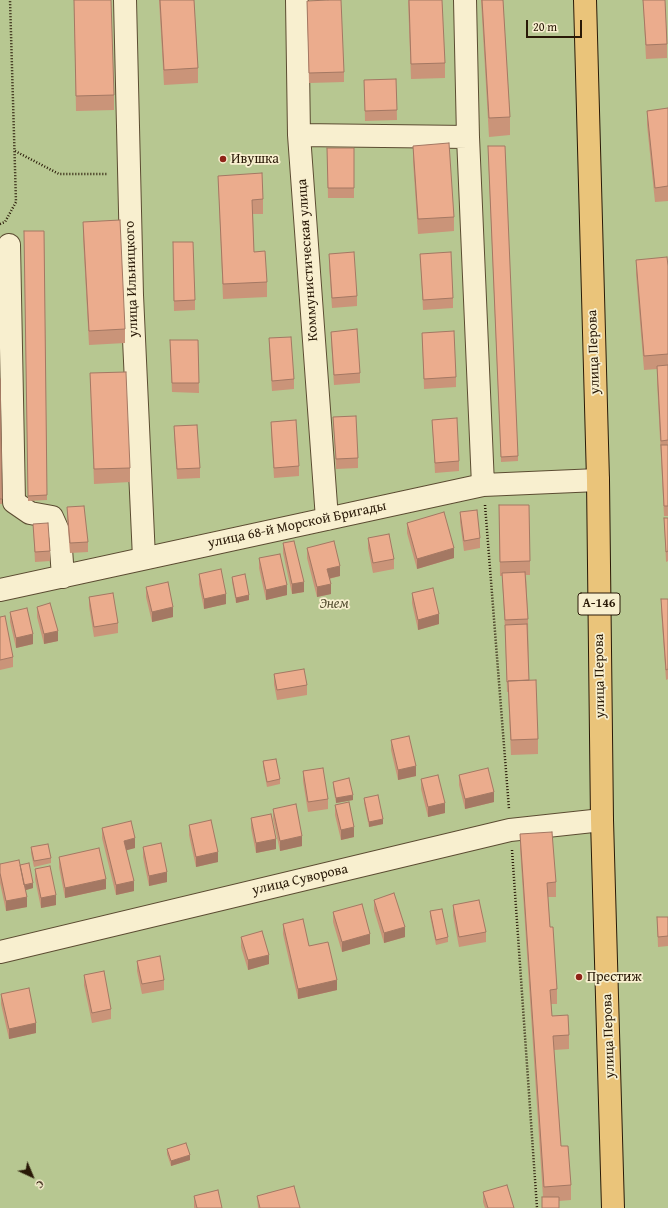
<!DOCTYPE html>
<meta charset="utf-8">
<style>
body{margin:0}
#map{position:relative;width:668px;height:1208px;overflow:hidden;background:#f5e7b5;font-family:"Gentium Book Plus",serif}
canvas{display:block}
.north{position:absolute;left:12px;top:1156px;width:40px;height:40px;-webkit-text-stroke:3px #f8efcf;paint-order:stroke;rotate:136deg;font-size:11px;font-weight:700;line-height:16px;text-align:center;color:#291907}
.north::after{content:'';display:block;margin:auto;width:14px;height:18px;background:#291907;clip-path:polygon(50% 0,100% 100%,50% 72%,0 100%)}
.scale{position:absolute;left:526px;top:20px;width:56px;height:18px;box-sizing:border-box;border:2px solid #291907;border-top:0;padding-left:5px;font-size:12px;line-height:14px;white-space:nowrap;color:#291907;-webkit-text-stroke:3px #f8efcf;paint-order:stroke}
</style>
<div id="map">
<canvas width="668" height="1208"></canvas>
<div class="north">С</div>
<div class="scale">20 m</div>
</div>
<script>
const ctx = document.querySelector('canvas').getContext('2d');
ctx.lineJoin = 'round';
function paint(path, color) { ctx.fillStyle = color; ctx.fill(path, 'evenodd'); }
const shape = rows => new Path2D(rows.map(r => 'M' + r).join(''));
function trace(path, color, width, dash) { ctx.strokeStyle = color; ctx.lineWidth = width; ctx.lineCap = dash ? 'butt' : 'round'; ctx.setLineDash(dash || []); ctx.stroke(path); }
function label(font, color, halo, rows, align = 'center') {
  ctx.font = font + ' "Gentium Book Plus",serif'; ctx.lineWidth = 3.5; ctx.setLineDash([]); ctx.textBaseline = 'middle'; ctx.strokeStyle = halo; ctx.fillStyle = color; for (const [text, x, y, turn = 0] of rows) {
    ctx.save(); ctx.translate(x, y); ctx.rotate((+turn || 0) * Math.PI / 180); ctx.textAlign = isNaN(turn) ? turn : align; if (halo) ctx.strokeText(text, 0, 0); ctx.fillText(text, 0, 0); ctx.restore();
  }
}
const green = shape([
 [0,0,668,0,668,1208,0,1208]
]);
const path = shape([
 [15,151,59,174,108,174],
 [0,224,5,222,16,202,10,0],
 [485,505,509,809],
 [512,850,537,1208]
]);
const minor = shape([
 [125,0,132,295,144,558],
 [297,0,299,135,327,519],
 [465,0,468,137,483,485],
 [299,135,468,137],
 [9,245,14,502,30,513,52,517,60,535,63,577],
 [0,590,483,485,598,480],
 [0,952,510,830,602,820]
]);
const highway = shape([
 [585,0,598,480,602,820,613,1208]
]);
const wall = shape([
 [74,0,114,95,114,110,76,111],
 [159,0,194,0,198,68,198,83,164,85],
 [408,0,445,63,445,78,411,79],
 [481,0,503,0,510,117,510,135,489,137],
 [643,0,665,0,667,44,667,58,646,59],
 [307,1,344,72,344,82,309,83],
 [396,79,397,120,365,121,364,80],
 [668,108,668,201,655,202,647,125,647,111],
 [413,146,454,217,454,231,418,234,413,161],
 [327,148,354,148,354,198,328,198],
 [488,151,518,456,518,461,501,462],
 [218,176,263,199,263,214,253,214,254,252,267,282,267,297,223,299],
 [83,222,125,329,125,343,89,345,83,237],
 [24,231,44,231,47,500,28,501],
 [173,252,195,300,195,310,174,311],
 [329,254,357,296,357,306,332,308,329,264],
 [420,254,453,298,453,308,423,310],
 [636,260,668,266,668,516,664,516,657,381,657,369,644,370,636,274],
 [331,332,360,373,360,383,334,385,331,341],
 [422,333,456,377,456,387,424,389],
 [269,338,294,379,294,389,272,391,269,348],
 [170,340,198,340,199,393,172,392],
 [90,373,130,468,130,482,94,484],
 [0,379,2,499,2,504,0,504],
 [333,417,358,458,358,468,336,469],
 [432,420,459,461,459,471,435,473],
 [271,422,299,466,299,476,274,478,271,432],
 [174,426,200,468,200,478,177,479,174,436],
 [499,505,530,561,530,575,526,575,528,619,529,680,538,739,538,754,511,755,508,692,507,692,505,630,502,576,500,576],
 [67,507,88,542,88,552,70,553,67,517],
 [460,512,480,538,480,548,464,551,460,522],
 [664,518,668,518,668,561,666,562],
 [407,523,454,558,417,569,407,533],
 [33,524,50,551,50,561,35,562],
 [368,538,394,559,394,569,373,573,368,548],
 [283,543,304,592,292,594,283,553],
 [307,548,340,576,329,579,331,594,317,597,307,558],
 [259,558,287,595,266,600,259,568],
 [199,574,226,604,204,609,199,584],
 [232,577,249,600,236,603,232,582],
 [146,587,173,617,152,622,146,597],
 [412,593,439,624,418,630,412,603],
 [89,597,118,623,118,633,94,637,89,606],
 [661,599,668,599,668,679,666,680,661,609],
 [37,607,58,641,44,644,37,617],
 [10,612,33,644,16,648,10,622],
 [0,617,13,657,13,667,0,670],
 [274,674,307,685,307,695,277,700,274,684],
 [391,740,416,776,398,780,391,750],
 [263,761,280,779,280,784,267,787,263,766],
 [303,771,328,799,328,809,308,812,303,781],
 [459,775,494,802,465,809,459,785],
 [421,779,445,813,428,817,421,789],
 [333,782,353,800,336,803,333,787],
 [364,798,383,824,369,827,364,803],
 [335,805,354,837,341,840,335,815],
 [273,809,302,846,280,851,273,819],
 [251,818,276,849,256,853,251,828],
 [189,825,218,862,196,867,189,835],
 [102,828,135,848,126,850,134,891,116,895,102,838],
 [520,834,556,882,556,897,548,897,550,927,557,989,557,1004,551,1004,552,1016,569,1035,569,1049,554,1050,561,1146,571,1185,571,1200,559,1201,559,1208,542,1208,542,1197,543,1197,520,848],
 [31,847,51,858,51,863,34,867,31,853],
 [143,847,167,882,149,886,143,857],
 [59,857,106,889,65,898,59,867],
 [0,864,20,865,33,888,25,890,27,907,6,911,0,883],
 [35,869,56,905,41,908,35,879],
 [374,900,405,937,384,943,374,910],
 [453,905,486,932,486,942,459,947,453,915],
 [430,911,448,937,448,942,436,945,430,916],
 [333,912,370,944,342,952,333,922],
 [657,917,668,917,668,946,658,947],
 [283,924,309,946,337,990,298,999,283,934],
 [241,937,269,964,248,970,241,947],
 [137,961,164,980,164,990,142,994,137,971],
 [84,975,111,1009,111,1019,92,1023,84,985],
 [1,994,36,1033,9,1039,1,1004],
 [167,1149,190,1160,171,1166,167,1154],
 [483,1192,514,1208,485,1208,483,1202],
 [194,1196,222,1208,194,1208],
 [257,1196,300,1208,258,1208]
]);
const shadedWall = shape([
 [454,548,454,558,417,569,417,559],
 [340,566,340,576,327,579,327,569],
 [304,582,304,592,292,594,292,584],
 [331,584,331,594,317,597,317,587],
 [287,585,287,595,266,600,266,590],
 [226,594,226,604,204,609,204,599],
 [249,595,249,600,236,603,236,598],
 [173,607,173,617,152,622,152,612],
 [439,614,439,624,418,630,418,620],
 [58,631,58,641,44,644,44,634],
 [33,634,33,644,16,648,16,638],
 [416,766,416,776,398,780,398,770],
 [494,792,494,802,465,809,465,799],
 [353,795,353,800,336,803,336,798],
 [445,803,445,813,428,817,428,807],
 [383,819,383,824,369,827,369,822],
 [354,827,354,837,341,840,341,830],
 [302,836,302,846,280,851,280,841],
 [135,838,135,848,124,851,124,841],
 [276,839,276,849,256,853,256,843],
 [218,852,218,862,196,867,196,857],
 [167,872,167,882,149,886,149,876],
 [106,879,106,889,65,898,65,888],
 [134,881,134,891,116,895,116,885],
 [33,883,33,888,23,891,23,886],
 [56,895,56,905,41,908,41,898],
 [27,897,27,907,6,911,6,901],
 [405,927,405,937,384,943,384,933],
 [370,934,370,944,342,952,342,942],
 [269,955,269,964,248,970,248,960],
 [337,980,337,990,298,999,298,989],
 [36,1023,36,1033,9,1039,9,1029],
 [190,1155,190,1160,171,1166,171,1161]
]);
const building = shape([
 [74,0,111,0,114,95,76,96,74,0],
 [160,0,194,0,198,68,164,70,160,0],
 [328,0,341,0,344,72,309,73,307,1,328,0],
 [409,0,442,0,445,63,411,64,409,0],
 [482,0,503,0,510,117,489,118,482,0],
 [643,0,665,0,667,44,646,45,643,0],
 [396,79,397,110,365,111,364,80,396,79],
 [668,108,668,186,655,188,647,111,668,108],
 [449,143,454,217,418,219,413,146,449,143],
 [488,146,505,146,518,456,501,457,488,146],
 [327,148,354,148,354,188,328,188,327,148],
 [262,173,263,199,252,200,254,252,265,251,267,282,223,284,218,176,262,173],
 [120,220,125,329,89,331,83,222,120,220],
 [24,231,44,231,47,495,28,496,24,231],
 [173,242,193,242,195,300,174,301,173,242],
 [354,252,357,296,332,298,329,254,354,252],
 [451,252,453,298,423,300,420,254,451,252],
 [667,257,668,266,668,354,644,356,636,260,667,257],
 [357,329,360,373,334,375,331,332,357,329],
 [454,331,456,377,424,379,422,333,454,331],
 [291,337,294,379,272,381,269,338,291,337],
 [170,340,198,340,199,383,172,383,170,340],
 [668,365,668,440,661,441,657,366,668,365],
 [126,372,130,468,94,469,90,373,126,372],
 [0,379,2,499,0,499,0,379],
 [356,416,358,458,336,459,333,417,356,416],
 [457,418,459,461,435,463,432,420,457,418],
 [296,420,299,466,274,468,271,422,296,420],
 [197,425,200,468,177,469,174,426,197,425],
 [661,445,668,445,668,506,664,506,661,445],
 [499,505,529,505,530,561,500,562,499,505],
 [84,506,88,542,70,543,67,507,84,506],
 [477,510,480,538,464,541,460,512,477,510],
 [444,512,454,548,417,559,407,523,444,512],
 [664,518,668,518,668,551,666,552,664,518],
 [48,523,50,551,35,552,33,524,48,523],
 [389,534,394,559,373,563,368,538,389,534],
 [294,541,304,582,292,584,283,543,294,541],
 [334,541,340,566,327,569,331,584,317,587,307,548,334,541],
 [280,554,287,585,266,590,259,558,280,554],
 [221,569,226,594,204,599,199,574,221,569],
 [525,572,528,619,505,620,502,573,525,572],
 [245,574,249,595,236,598,232,577,245,574],
 [168,582,173,607,152,612,146,587,168,582],
 [433,588,439,614,418,620,412,593,433,588],
 [113,593,118,623,94,627,89,597,113,593],
 [661,599,668,599,668,669,666,670,661,599],
 [50,603,58,631,44,634,37,607,50,603],
 [27,608,33,634,16,638,10,612,27,608],
 [5,616,13,657,0,660,0,617,5,616],
 [527,624,529,680,508,681,508,682,507,682,505,625,527,624],
 [304,669,307,685,277,690,274,674,304,669],
 [536,680,538,739,511,740,508,681,536,680],
 [409,736,416,766,398,770,391,740,409,736],
 [276,759,280,779,267,782,263,761,276,759],
 [323,768,328,799,308,802,303,771,323,768],
 [488,768,494,792,465,799,459,775,488,768],
 [438,775,445,803,428,807,421,779,438,775],
 [349,778,353,795,336,798,333,782,349,778],
 [378,795,383,819,369,822,364,798,378,795],
 [349,802,354,827,341,830,335,805,349,802],
 [296,804,302,836,280,841,273,809,296,804],
 [271,814,276,839,256,843,251,818,271,814],
 [211,820,218,852,196,857,189,825,211,820],
 [131,821,135,838,124,841,134,881,116,885,102,828,131,821],
 [552,832,556,882,547,883,550,927,553,927,557,989,550,990,552,1016,568,1015,569,1035,553,1036,561,1146,568,1146,571,1185,544,1187,520,834,552,832],
 [161,843,167,872,149,876,143,847,161,843],
 [48,844,51,858,34,861,31,847,48,844],
 [99,848,106,879,65,888,59,857,99,848],
 [19,860,27,897,6,901,0,873,0,864,19,860],
 [29,863,33,883,24,885,20,865,29,863],
 [50,866,56,895,41,898,35,869,50,866],
 [394,893,405,927,384,933,374,900,394,893],
 [479,900,486,932,459,937,453,905,479,900],
 [362,904,370,934,342,942,333,912,362,904],
 [442,909,448,937,436,940,430,911,442,909],
 [657,917,668,917,668,936,658,937,657,917],
 [303,919,309,946,328,942,337,980,298,989,283,924,303,919],
 [262,931,269,955,248,960,241,937,262,931],
 [160,956,164,980,142,984,137,961,160,956],
 [104,971,111,1009,92,1013,84,975,104,971],
 [29,988,36,1023,9,1029,1,994,29,988],
 [186,1143,190,1155,171,1161,167,1149,186,1143],
 [507,1185,514,1208,488,1208,483,1192,507,1185],
 [294,1186,300,1208,260,1208,257,1196,294,1186],
 [218,1190,222,1208,197,1208,194,1196,218,1190],
 [542,1197,559,1197,559,1208,542,1208,542,1197]
]);
const markers = [
 [223,159,4,"#8f2418"],
 [579,977,4,"#8f2418"]
];
const shields = [
 [599,604,42]
];
const shieldNames = [
 ["А-146",599,604]
];
const poiNames = [
 ["Ивушка",231,159],
 ["Престиж",587,977]
];
const streetNames = [
 ["Коммунистическая улица",308,260,-94],
 ["улица Ильницкого",132,279,-92],
 ["улица Перова",594,352,-92],
 ["улица 68-й Морской Бригады",297,525,-12],
 ["улица Перова",600,676,-91],
 ["улица Суворова",300,880,-13],
 ["улица Перова",609,1036,-92]
];
const parkNames = [
 ["Энем",334,604]
];
paint(green, '#b7c791');
trace(minor, '#5c4c32', 24);
trace(highway, '#291907', 24);
trace(path, '#291907', 2.5, [1, 2]);
trace(minor, '#f8efcf', 22);
trace(highway, '#eac47a', 22);
paint(wall, '#ca9479');
paint(shadedWall, '#a47863');
paint(building, '#ebac8d');
trace(building, '#a47863', 1);
for (const [x, y, r, color] of markers) { const dot = new Path2D(); dot.arc(x, y, r, 0, 2 * Math.PI); ctx.fillStyle = color; ctx.fill(dot); trace(dot, '#f8efcf', 1.5); }
for (const [x, y, w] of shields) { const box = new Path2D(); box.roundRect(x - w / 2, y - 11, w, 22, 3); ctx.fillStyle = '#f8efcf'; ctx.fill(box); trace(box, '#291907', 1); }
label('bold 13px', '#291907', null, shieldNames);
label('14px', '#291907', '#f8efcf', poiNames, 'left');
label('14px', '#291907', '#f8efcf', streetNames);
label('italic 14px', '#544d30', '#f8efcf', parkNames);
</script>
